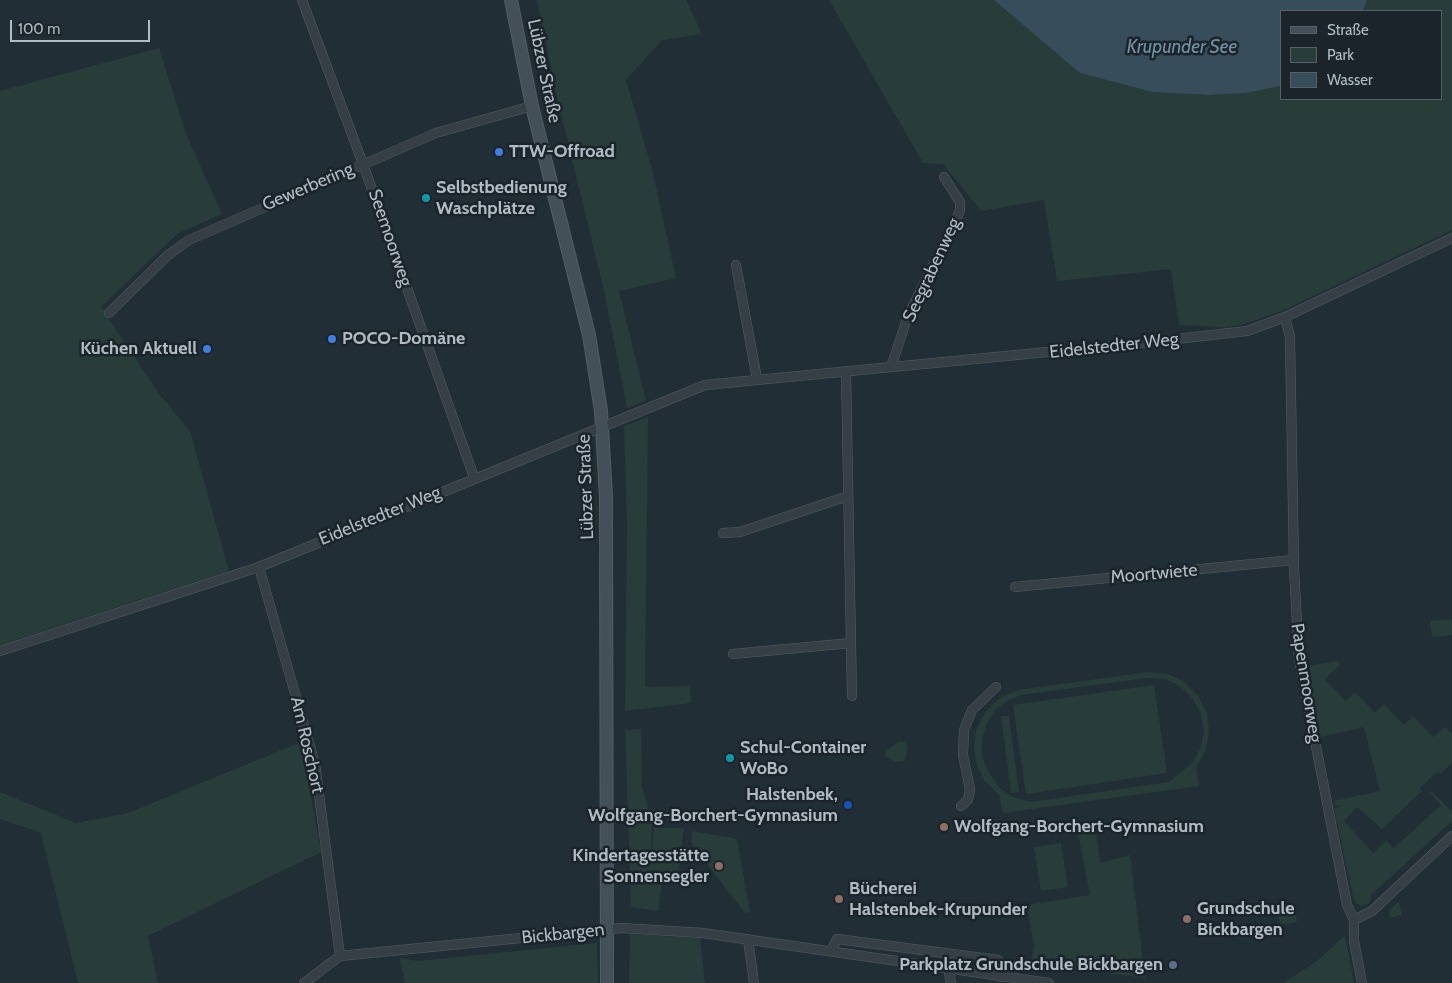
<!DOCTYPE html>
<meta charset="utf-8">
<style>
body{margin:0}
#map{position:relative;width:1452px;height:983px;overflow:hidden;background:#222e36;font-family:Cabin,sans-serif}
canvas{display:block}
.legend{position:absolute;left:1280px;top:10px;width:162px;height:90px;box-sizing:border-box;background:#1b242b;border:1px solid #576068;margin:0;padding:6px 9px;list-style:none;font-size:15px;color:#b0bbc3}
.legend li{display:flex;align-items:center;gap:10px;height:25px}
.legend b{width:25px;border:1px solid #576068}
.scale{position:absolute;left:10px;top:20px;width:140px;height:22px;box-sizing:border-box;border:2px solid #b0bbc3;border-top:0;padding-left:6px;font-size:15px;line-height:18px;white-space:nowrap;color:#b0bbc3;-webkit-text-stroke:4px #1b242b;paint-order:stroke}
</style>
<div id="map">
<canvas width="1452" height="983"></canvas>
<ul class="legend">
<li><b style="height:6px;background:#445059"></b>Straße</li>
<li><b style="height:14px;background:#283c39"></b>Park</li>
<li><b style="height:14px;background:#374d5b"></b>Wasser</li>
</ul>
<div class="scale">100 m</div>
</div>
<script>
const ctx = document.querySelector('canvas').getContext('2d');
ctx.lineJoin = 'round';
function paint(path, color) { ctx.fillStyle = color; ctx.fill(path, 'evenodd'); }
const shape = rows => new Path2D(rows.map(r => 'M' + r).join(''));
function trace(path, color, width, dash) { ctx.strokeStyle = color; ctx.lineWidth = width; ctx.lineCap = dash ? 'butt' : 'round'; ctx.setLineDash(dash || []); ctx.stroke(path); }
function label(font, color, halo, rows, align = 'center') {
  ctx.font = font + ' Cabin,sans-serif'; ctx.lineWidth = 5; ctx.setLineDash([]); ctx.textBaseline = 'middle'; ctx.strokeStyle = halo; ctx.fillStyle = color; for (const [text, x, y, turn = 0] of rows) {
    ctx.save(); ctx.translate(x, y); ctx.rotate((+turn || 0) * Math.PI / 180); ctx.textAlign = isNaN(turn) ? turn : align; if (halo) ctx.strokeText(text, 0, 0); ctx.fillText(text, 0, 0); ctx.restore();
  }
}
const green = shape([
 [537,0,686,0,702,34,662,40,626,80,652,169,676,278,619,291,646,401,627,408,605,295,558,102],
 [829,0,994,0,1037,35,1153,92,1208,95,1246,93,1281,86,1281,99,1441,99,1441,11,1363,11,1367,0,1452,0,1452,230,1282,311,1241,325,1225,327,1179,325,1171,269,1057,281,1044,200,981,211,943,164,923,163],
 [159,48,186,134,222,214,177,234,101,307,160,395,190,431,229,571,0,645,0,91],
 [648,417,645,687,690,686,691,703,625,711,627,525,624,426],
 [1452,619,1452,635,1432,637,1430,621],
 [1339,661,1340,665,1325,679,1346,701,1355,692,1375,713,1384,704,1404,725,1413,716,1433,737,1445,727,1452,734,1452,763,1440,774,1437,772,1420,788,1422,791,1382,829,1357,807,1344,821,1373,853,1386,841,1394,848,1441,805,1430,792,1432,791,1452,812,1452,821,1371,895,1370,902,1362,906,1355,903,1353,896,1334,808,1342,805,1335,806,1334,801,1380,791,1364,727,1320,737,1306,666],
 [1148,672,1168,674,1184,682,1198,696,1207,713,1209,731,1206,750,1196,767,1199,786,1003,813,999,795,985,781,977,766,974,748,976,730,986,711,1001,697,1018,690],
 [1147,678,1166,679,1181,687,1193,699,1201,714,1204,731,1201,747,1193,762,1169,782,1031,802,1012,797,999,787,988,771,982,757,982,739,986,725,995,710,1007,701,1021,695],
 [1154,685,1167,773,1026,794,1013,705],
 [1001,716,1009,716,1019,792,1011,793],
 [641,729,642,788,652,820,651,861,654,828,684,828,677,882,651,873,651,876,662,881,658,911,631,907,625,730],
 [899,741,904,742,908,746,905,761,897,762,885,756,887,750],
 [301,742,321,852,148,936,158,983,78,983,41,833,0,819,0,792,76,823,128,813],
 [1096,830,1100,863,1130,855,1145,978,1031,963,1034,945,1027,905,1090,895,1078,833],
 [692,831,737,839,750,912,745,913,691,843],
 [1061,843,1068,887,1041,891,1034,847],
 [1399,901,1402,915,1390,918,1389,911],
 [1295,909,1297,922,1280,925,1278,912],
 [630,934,700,938,705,983,629,983],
 [1345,935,1354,983,1283,983,1317,961],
 [597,943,598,983,405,983,400,958,418,961]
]);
const water = shape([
 [994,0,1367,0,1363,11,1281,11,1281,86,1246,93,1208,95,1153,92,1080,73]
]);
const street = shape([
 [302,0,363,164,474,477],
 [736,265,757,379],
 [109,313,168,255,189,240,436,133,532,106],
 [1285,317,1290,337,1294,569,1299,659,1347,905,1354,920,1354,941,1362,983],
 [891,367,908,316,960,211,960,202,944,177],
 [846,371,852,696],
 [723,533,740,532,848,496],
 [259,567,315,764,340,956],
 [1015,587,1294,560],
 [0,651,259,567,705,385,1141,343,1247,331,1285,317,1452,238],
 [733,654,851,643],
 [961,806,968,800,970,789,963,755,964,730,972,710,996,687],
 [1354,920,1372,911,1452,836],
 [748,939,754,983],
 [831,951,837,939,998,960,1004,965,1001,977],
 [948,968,951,983],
 [304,983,340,956,622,928,703,933,1049,983]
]);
const secondary = shape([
 [511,0,532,106,589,335,601,411,606,497,607,983]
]);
const markers = [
 [499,152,5,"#3f7fe0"],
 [426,198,5,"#0f9aa8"],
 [332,339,5,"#3f7fe0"],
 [207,349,5,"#3f7fe0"],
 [730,758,5,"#0f9aa8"],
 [848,805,5,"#1a4fb4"],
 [944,827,5,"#8d6e63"],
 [719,866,5,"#8d6e63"],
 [839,899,5,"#8d6e63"],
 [1187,919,5,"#8d6e63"],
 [1173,965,5,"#5c6f8a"]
];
const streetNames = [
 ["Lübzer Straße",544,71,78],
 ["Gewerbering",308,187,-23],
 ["Seemoorweg",390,238,71],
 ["Seegrabenweg",932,270,-65],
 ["Eidelstedter Weg",1114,346,-6],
 ["Lübzer Straße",586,487,-92],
 ["Eidelstedter Weg",380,516,-22],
 ["Moortwiete",1154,574,-5],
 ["Papenmoorweg",1306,683,81],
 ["Am Roschort",307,745,77],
 ["Bickbargen",563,934,-6]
];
const poiNames = [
 ["TTW-Offroad",509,152],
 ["Selbstbedienung",436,188],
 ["Waschplätze",436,209],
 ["POCO-Domäne",342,339],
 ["Küchen Aktuell",197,349,"right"],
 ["Schul-Container",740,748],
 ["WoBo",740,769],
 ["Halstenbek,",838,795,"right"],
 ["Wolfgang-Borchert-Gymnasium",838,816,"right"],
 ["Wolfgang-Borchert-Gymnasium",954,827],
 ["Kindertagesstätte",709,856,"right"],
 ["Sonnensegler",709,877,"right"],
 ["Bücherei",849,889],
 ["Halstenbek-Krupunder",849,910],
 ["Grundschule",1197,909],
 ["Bickbargen",1197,930],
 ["Parkplatz Grundschule Bickbargen",1163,965,"right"]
];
const waterNames = [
 ["Krupunder See",1182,47]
];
paint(green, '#283c39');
paint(water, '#374d5b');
trace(street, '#535d64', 10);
trace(secondary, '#535d64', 14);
trace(street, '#363f46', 9);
trace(secondary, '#445059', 12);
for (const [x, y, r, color] of markers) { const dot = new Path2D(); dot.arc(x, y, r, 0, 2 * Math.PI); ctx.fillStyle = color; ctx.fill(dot); trace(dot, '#1b242b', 2); }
label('18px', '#b0bbc3', '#1b242b', streetNames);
label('bold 18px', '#b0bbc3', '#1b242b', poiNames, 'left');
label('italic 19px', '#7391a4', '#1b242b', waterNames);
</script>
